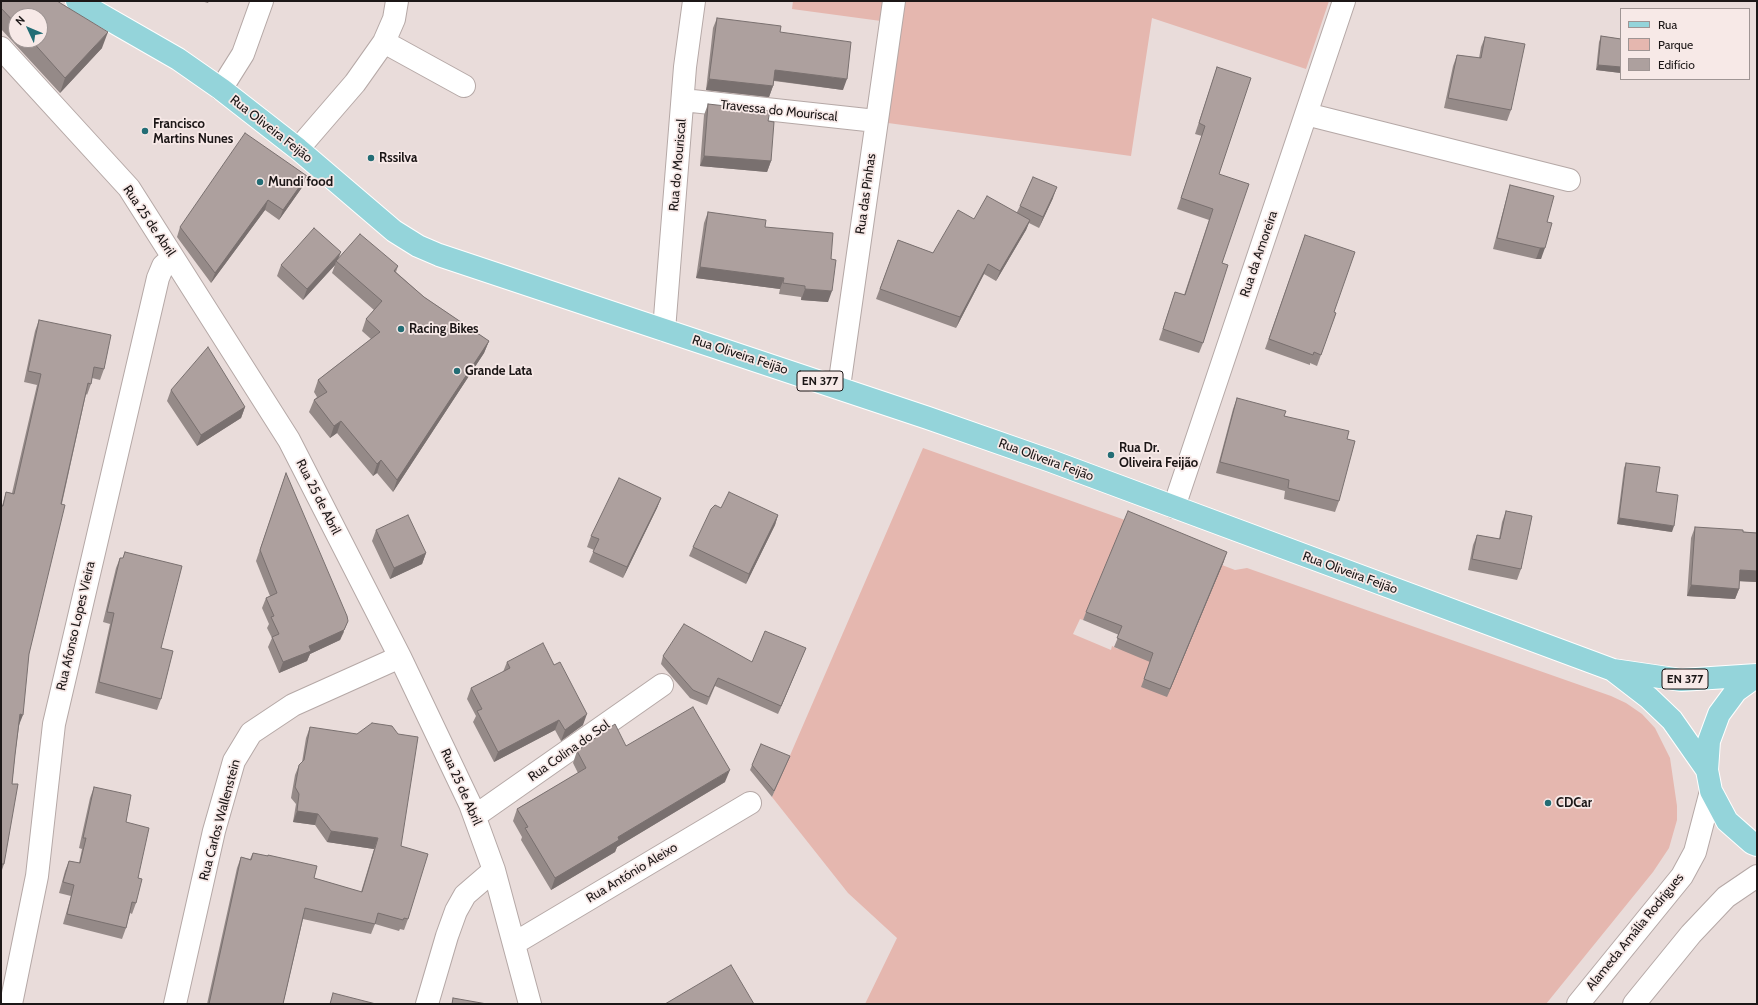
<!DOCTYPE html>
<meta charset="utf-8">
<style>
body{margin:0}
#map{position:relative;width:1758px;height:1005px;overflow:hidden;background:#e9dcda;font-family:Cabin,sans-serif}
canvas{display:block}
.frame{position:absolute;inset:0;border:2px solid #1c1717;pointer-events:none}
.legend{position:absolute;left:1620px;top:8px;width:130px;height:72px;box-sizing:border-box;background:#f7e9e7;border:1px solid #9f9594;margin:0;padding:5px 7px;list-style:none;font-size:12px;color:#1c1717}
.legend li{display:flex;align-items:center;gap:8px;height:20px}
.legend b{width:20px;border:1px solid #9f9594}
.north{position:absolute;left:8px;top:8px;width:40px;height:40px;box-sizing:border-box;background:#f7e9e7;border:1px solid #9f9594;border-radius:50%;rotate:314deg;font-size:11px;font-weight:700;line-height:16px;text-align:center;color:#1c1717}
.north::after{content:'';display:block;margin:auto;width:14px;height:18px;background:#236d75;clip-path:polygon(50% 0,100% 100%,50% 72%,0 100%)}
</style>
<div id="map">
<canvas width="1758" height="1005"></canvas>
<div class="frame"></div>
<ul class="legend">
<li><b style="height:5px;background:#94d4da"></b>Rua</li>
<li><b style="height:11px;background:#e5b7af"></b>Parque</li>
<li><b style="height:11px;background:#ada09e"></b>Edifício</li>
</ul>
<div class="north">N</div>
</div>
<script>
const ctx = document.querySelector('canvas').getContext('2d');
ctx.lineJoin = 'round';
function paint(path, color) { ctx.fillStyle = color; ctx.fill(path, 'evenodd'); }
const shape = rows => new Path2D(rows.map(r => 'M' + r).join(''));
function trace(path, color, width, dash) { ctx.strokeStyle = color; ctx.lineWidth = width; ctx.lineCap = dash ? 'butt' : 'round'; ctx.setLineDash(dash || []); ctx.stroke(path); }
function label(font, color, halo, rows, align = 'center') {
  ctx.font = font + ' Cabin,sans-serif'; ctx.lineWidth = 3.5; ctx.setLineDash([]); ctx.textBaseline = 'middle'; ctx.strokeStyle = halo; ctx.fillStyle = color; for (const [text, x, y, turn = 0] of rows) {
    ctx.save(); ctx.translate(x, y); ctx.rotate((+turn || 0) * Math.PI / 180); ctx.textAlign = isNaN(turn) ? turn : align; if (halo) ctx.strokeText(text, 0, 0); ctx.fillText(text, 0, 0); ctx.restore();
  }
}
const green = shape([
 [793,1,884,1,881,21,792,9],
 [905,1,1329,1,1306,69,1152,18,1131,156,888,123],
 [923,448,1125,520,1083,620,1080,619,1073,634,1111,650,1112,646,1118,649,1182,641,1189,644,1222,565,1235,570,1247,568,1611,696,1626,703,1642,714,1655,728,1670,758,1677,806,1677,820,1669,848,1653,872,1546,1004,865,1004,897,938,848,893,772,797]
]);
const minor = shape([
 [384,42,464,86],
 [1,48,129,188,289,440,400,657,470,804,494,870,530,1004],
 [221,89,243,54,262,1],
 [683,100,876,121],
 [1306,114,1569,180],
 [298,149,355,83,384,42,394,19,397,1],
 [664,330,685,67,694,1],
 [839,387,894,1],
 [1174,507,1344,1],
 [475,816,662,685],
 [515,943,750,803],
 [11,1004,37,876,54,724,158,278,163,266,173,257],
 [175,1004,214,831,234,761,251,733,293,705,400,657],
 [427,1004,447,936,456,911,465,895,494,870]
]);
const tertiary = shape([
 [1578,1004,1682,876,1695,852,1711,791],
 [1634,1004,1691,934,1726,897,1757,876]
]);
const primary = shape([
 [77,1,178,59,221,89,298,149,394,231,418,246,439,255,928,418,1051,461,1613,670,1681,680,1757,675],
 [1614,671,1649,698,1672,720,1707,770],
 [1757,676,1736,691,1719,714,1709,741,1707,770,1711,791,1727,821,1752,843,1757,845]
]);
const wall = shape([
 [1,1,102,48,60,93,1,29],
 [16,16,40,40,16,40],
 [201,1,209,1,208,3],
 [717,18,780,32,843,90,774,81,773,86,769,97,706,90,713,28],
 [1601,36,1621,39,1621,73,1596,70,1599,42],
 [1485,37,1511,110,1507,121,1444,108,1453,66,1457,55,1479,58,1481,47],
 [1217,67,1219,174,1222,263,1203,343,1199,353,1159,340,1175,292,1184,295,1209,220,1177,209,1202,136,1195,134],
 [708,104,768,121,771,161,767,172,700,166,704,115],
 [307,176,303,186,279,220,265,210,211,283,177,237,180,227],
 [1510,185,1547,222,1541,259,1536,259,1493,249,1507,196],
 [1053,198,1039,228,1029,223,1026,230,996,281,984,274,956,328,876,299,898,240,933,253,974,219,1017,212,1020,206],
 [708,212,765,227,831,259,828,302,801,300,801,297,779,294,780,289,696,278,704,223],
 [1305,235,1334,312,1336,313,1317,366,1310,363,1310,365,1265,349],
 [338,259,398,266,396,272,424,297,489,341,484,353,393,492,377,473,373,476,337,433,330,438,309,412,314,400,317,397,314,392,318,380,371,339,362,331,366,319,374,310,332,273,335,265,303,300,277,276,281,265],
 [39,320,104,369,100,380,92,378,91,384,87,395,86,394,29,654,15,755,4,864,1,873,1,506,2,506,6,492,12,493,37,385,24,382,35,331],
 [171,390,245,407,241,418,197,446,167,401],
 [1237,398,1347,439,1339,501,1335,512,1284,499,1285,491,1216,473,1233,409],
 [1626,463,1656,492,1672,532,1617,524,1624,468],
 [286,473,344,632,340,640,310,654,307,661,279,673,268,647,272,638,267,628,269,624,262,608,266,598,270,596,256,561],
 [661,498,657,508,623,578,589,562,594,550,587,547,591,536],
 [721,508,778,515,775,525,746,584,689,556,693,547],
 [1506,511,1521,569,1517,580,1468,570,1473,545,1477,535,1499,539,1502,522],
 [1695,527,1757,533,1757,582,1739,581,1739,589,1735,599,1687,596,1691,538],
 [376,530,426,553,422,564,390,579,372,541],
 [125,552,161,648,161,699,157,710,95,693,110,624,103,622,116,568,120,558,123,558],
 [1224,561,1167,697,1141,687,1150,662,1114,647,1119,635,1083,620,1086,612],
 [806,648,778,714,715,686,707,705,690,698,661,664,663,656,752,662],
 [507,662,583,725,561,741,555,730,494,762,473,722,476,716,467,699,471,688,503,672],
 [310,727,401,846,408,919,404,930,400,929,399,931,375,924,371,934,303,919,283,1004,207,1004,237,868,241,857,250,859,253,853,267,856,268,855,314,878,361,892,374,849,327,842,315,825,293,822,296,804,291,798,295,775,299,765,302,762,306,738],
 [626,746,725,782,617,847,615,852,551,890,521,840,522,837,513,821,517,809,578,773,573,763,577,751],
 [790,756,788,761,772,797,750,770,752,765],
 [94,787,126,822,138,878,136,903,132,914,130,913,126,928,122,939,63,924,71,896,59,893,65,871,69,861,79,863,82,849,79,848,90,798]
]);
const shadedWall = shape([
 [108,32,102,48,60,93,65,78],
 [1598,65,1621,67,1621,73,1596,70],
 [775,70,847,79,843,90,771,80],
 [709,79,773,86,769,97,706,90],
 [704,156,771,161,767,172,700,166],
 [307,176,303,186,279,220,283,210],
 [1057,187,1053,198,1039,228,1043,217],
 [268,200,265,210,211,283,215,273],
 [1030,220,1026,230,996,281,1000,271],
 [1540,248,1545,248,1541,259,1536,259],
 [341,252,337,262,336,261,335,265,303,300,307,289],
 [988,264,984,274,956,328,960,317],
 [700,267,784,278,780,289,696,278],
 [805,289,832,291,828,302,801,300],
 [489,341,484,353,393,492,397,480],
 [245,407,241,418,197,446,201,435],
 [341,421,337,433,330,438,334,426],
 [381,460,377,473,373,476,377,464],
 [661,498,657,508,623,578,627,567],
 [778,515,775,525,746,584,749,574],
 [1619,518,1674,526,1672,532,1617,524],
 [1227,552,1224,561,1167,697,1170,689],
 [426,553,422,564,390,579,394,568],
 [1740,570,1757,571,1757,582,1736,581],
 [1691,585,1739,589,1735,599,1687,596],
 [348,621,340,640,310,654,307,661,279,673,283,662],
 [806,648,803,655,778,714,781,706],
 [20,714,23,715,19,725,16,725],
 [587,714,583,725,561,741,565,730],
 [559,720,555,730,494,762,498,752],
 [730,770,725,782,617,847,615,852,551,890,555,878,618,837],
 [297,811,318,814,315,825,293,822],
 [331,831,378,838,374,849,327,842]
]);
const building = shape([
 [1,1,57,1,108,32,65,78,31,40,40,40,40,16,16,16,16,24,1,8,1,1],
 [717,18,781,26,780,32,851,42,847,79,775,70,773,86,709,79,717,18],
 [1601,36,1621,39,1621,67,1598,65,1601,36],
 [1485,37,1525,44,1511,110,1448,98,1457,55,1481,58,1485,37],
 [1217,67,1251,78,1219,174,1249,184,1222,263,1228,265,1203,343,1163,329,1175,292,1185,295,1213,209,1181,198,1205,126,1199,123,1217,67],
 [708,104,770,111,768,121,774,122,771,161,704,156,708,104],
 [245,133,307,176,283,210,268,200,215,273,180,227,245,133],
 [1033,177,1057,187,1043,217,1020,206,1033,177],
 [1510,185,1554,196,1547,222,1552,223,1545,248,1540,248,1497,238,1510,185],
 [987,196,1030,220,1000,271,988,264,960,317,880,289,898,240,933,253,958,210,974,219,987,196],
 [708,212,766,220,765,227,833,233,831,259,836,260,832,291,805,289,805,286,783,283,784,278,700,267,708,212],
 [314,228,341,252,307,289,281,265,314,228],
 [360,234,398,266,394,271,424,297,489,341,397,480,381,460,377,464,341,421,334,426,314,400,327,392,318,380,380,332,366,319,382,301,336,261,360,234],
 [1305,235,1355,252,1334,312,1336,313,1321,355,1314,352,1313,355,1269,339,1305,235],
 [39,320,111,335,104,369,94,367,91,384,88,383,61,504,65,505,29,654,23,715,20,714,15,755,12,784,18,784,4,864,1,864,1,506,3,506,6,492,14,494,41,374,28,371,39,320],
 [208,347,245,407,201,435,171,390,208,347],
 [1237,398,1286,411,1284,416,1349,431,1347,439,1355,441,1339,501,1288,488,1289,480,1220,462,1237,398],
 [1626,463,1660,467,1656,492,1678,495,1674,526,1619,518,1626,463],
 [286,473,347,616,348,621,344,630,309,646,311,651,283,662,272,637,279,634,271,617,274,616,266,598,277,593,260,550,286,473],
 [619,478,661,498,627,567,593,552,599,539,591,536,619,478],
 [729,492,778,515,749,574,693,547,711,509,715,505,721,508,729,492],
 [1128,511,1227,552,1170,689,1144,679,1153,653,1117,638,1122,626,1086,612,1128,511],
 [1506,511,1532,516,1521,569,1472,559,1477,535,1500,539,1506,511],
 [408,515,426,553,394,568,376,530,408,515],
 [1695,527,1743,530,1743,532,1757,533,1757,571,1740,570,1739,589,1691,585,1695,527],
 [125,552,182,566,161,648,173,651,161,699,99,682,114,613,107,612,120,558,123,558,125,552],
 [684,624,752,662,765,631,806,648,781,706,718,678,709,697,693,690,663,656,684,624],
 [543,643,554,665,560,662,587,714,565,730,559,720,498,752,477,711,482,709,471,688,510,668,507,662,543,643],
 [693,707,730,770,618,837,619,840,555,878,525,828,528,827,517,809,586,768,577,751,615,724,626,746,693,707],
 [372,723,392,726,398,734,418,737,401,846,428,854,408,919,404,918,403,920,378,913,375,924,305,908,283,1004,209,1004,241,857,251,860,253,853,268,856,268,855,317,866,314,878,362,892,378,838,331,831,318,814,297,811,299,794,295,787,299,765,304,760,310,727,357,734,372,723],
 [761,744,790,756,774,791,752,765,761,744],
 [94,787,131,795,126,822,149,828,138,878,142,879,136,903,132,902,126,928,67,914,74,885,63,882,69,861,80,863,86,838,83,838,94,787],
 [731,965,754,1004,665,1004,731,965],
 [333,993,376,1004,330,1004,333,993],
 [453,998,487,1004,452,1004,453,998]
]);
const markers = [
 [145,131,4,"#236d75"],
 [371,158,4,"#236d75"],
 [260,182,4,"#236d75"],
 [401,329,4,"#236d75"],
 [457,371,4,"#236d75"],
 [1111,455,4,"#236d75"],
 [1548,803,4,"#236d75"]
];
const shields = [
 [820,381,46],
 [1685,679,46]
];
const shieldNames = [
 ["EN 377",820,381],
 ["EN 377",1685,679]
];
const streetNames = [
 ["Travessa do Mouriscal",779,111,6],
 ["Rua Oliveira Feijão",271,129,38],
 ["Rua do Mouriscal",678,165,-85],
 ["Rua das Pinhas",866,194,-82],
 ["Rua 25 de Abril",149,221,56],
 ["Rua da Amoreira",1259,254,-71],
 ["Rua Oliveira Feijão",740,355,18],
 ["Rua Oliveira Feijão",1046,460,20],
 ["Rua 25 de Abril",318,497,63],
 ["Rua Oliveira Feijão",1350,573,20],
 ["Rua Afonso Lopes Vieira",76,626,-77],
 ["Rua Colina do Sol",569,751,-35],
 ["Rua 25 de Abril",461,787,66],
 ["Rua Carlos Wallenstein",220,820,-75],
 ["Rua António Aleixo",632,873,-31],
 ["Alameda Amália Rodrigues",1635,932,-51]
];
const poiNames = [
 ["Francisco",153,124],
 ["Martins Nunes",153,139],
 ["Rssilva",379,158],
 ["Mundi food",268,182],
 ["Racing Bikes",409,329],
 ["Grande Lata",465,371],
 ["Rua Dr.",1119,448],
 ["Oliveira Feijão",1119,463],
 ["CDCar",1556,803]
];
paint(green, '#e5b7af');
trace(minor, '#b5a8a6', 24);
trace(tertiary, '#b5a8a6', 24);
trace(primary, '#fff', 24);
trace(minor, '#fff', 22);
trace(tertiary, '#fff', 22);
trace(primary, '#94d4da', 22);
paint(wall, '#958a88');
paint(shadedWall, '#79706f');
paint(building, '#ada09e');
trace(building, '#79706f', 1);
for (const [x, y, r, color] of markers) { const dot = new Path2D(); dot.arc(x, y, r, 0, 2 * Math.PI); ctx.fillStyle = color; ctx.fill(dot); trace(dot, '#f7e9e7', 1.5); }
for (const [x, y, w] of shields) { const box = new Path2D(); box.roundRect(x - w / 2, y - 10, w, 20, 3); ctx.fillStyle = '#f7e9e7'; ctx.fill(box); trace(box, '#1c1717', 1); }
label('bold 12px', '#1c1717', null, shieldNames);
label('13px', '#1c1717', '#f7e9e7', streetNames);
label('bold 13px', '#1c1717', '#f7e9e7', poiNames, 'left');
</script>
